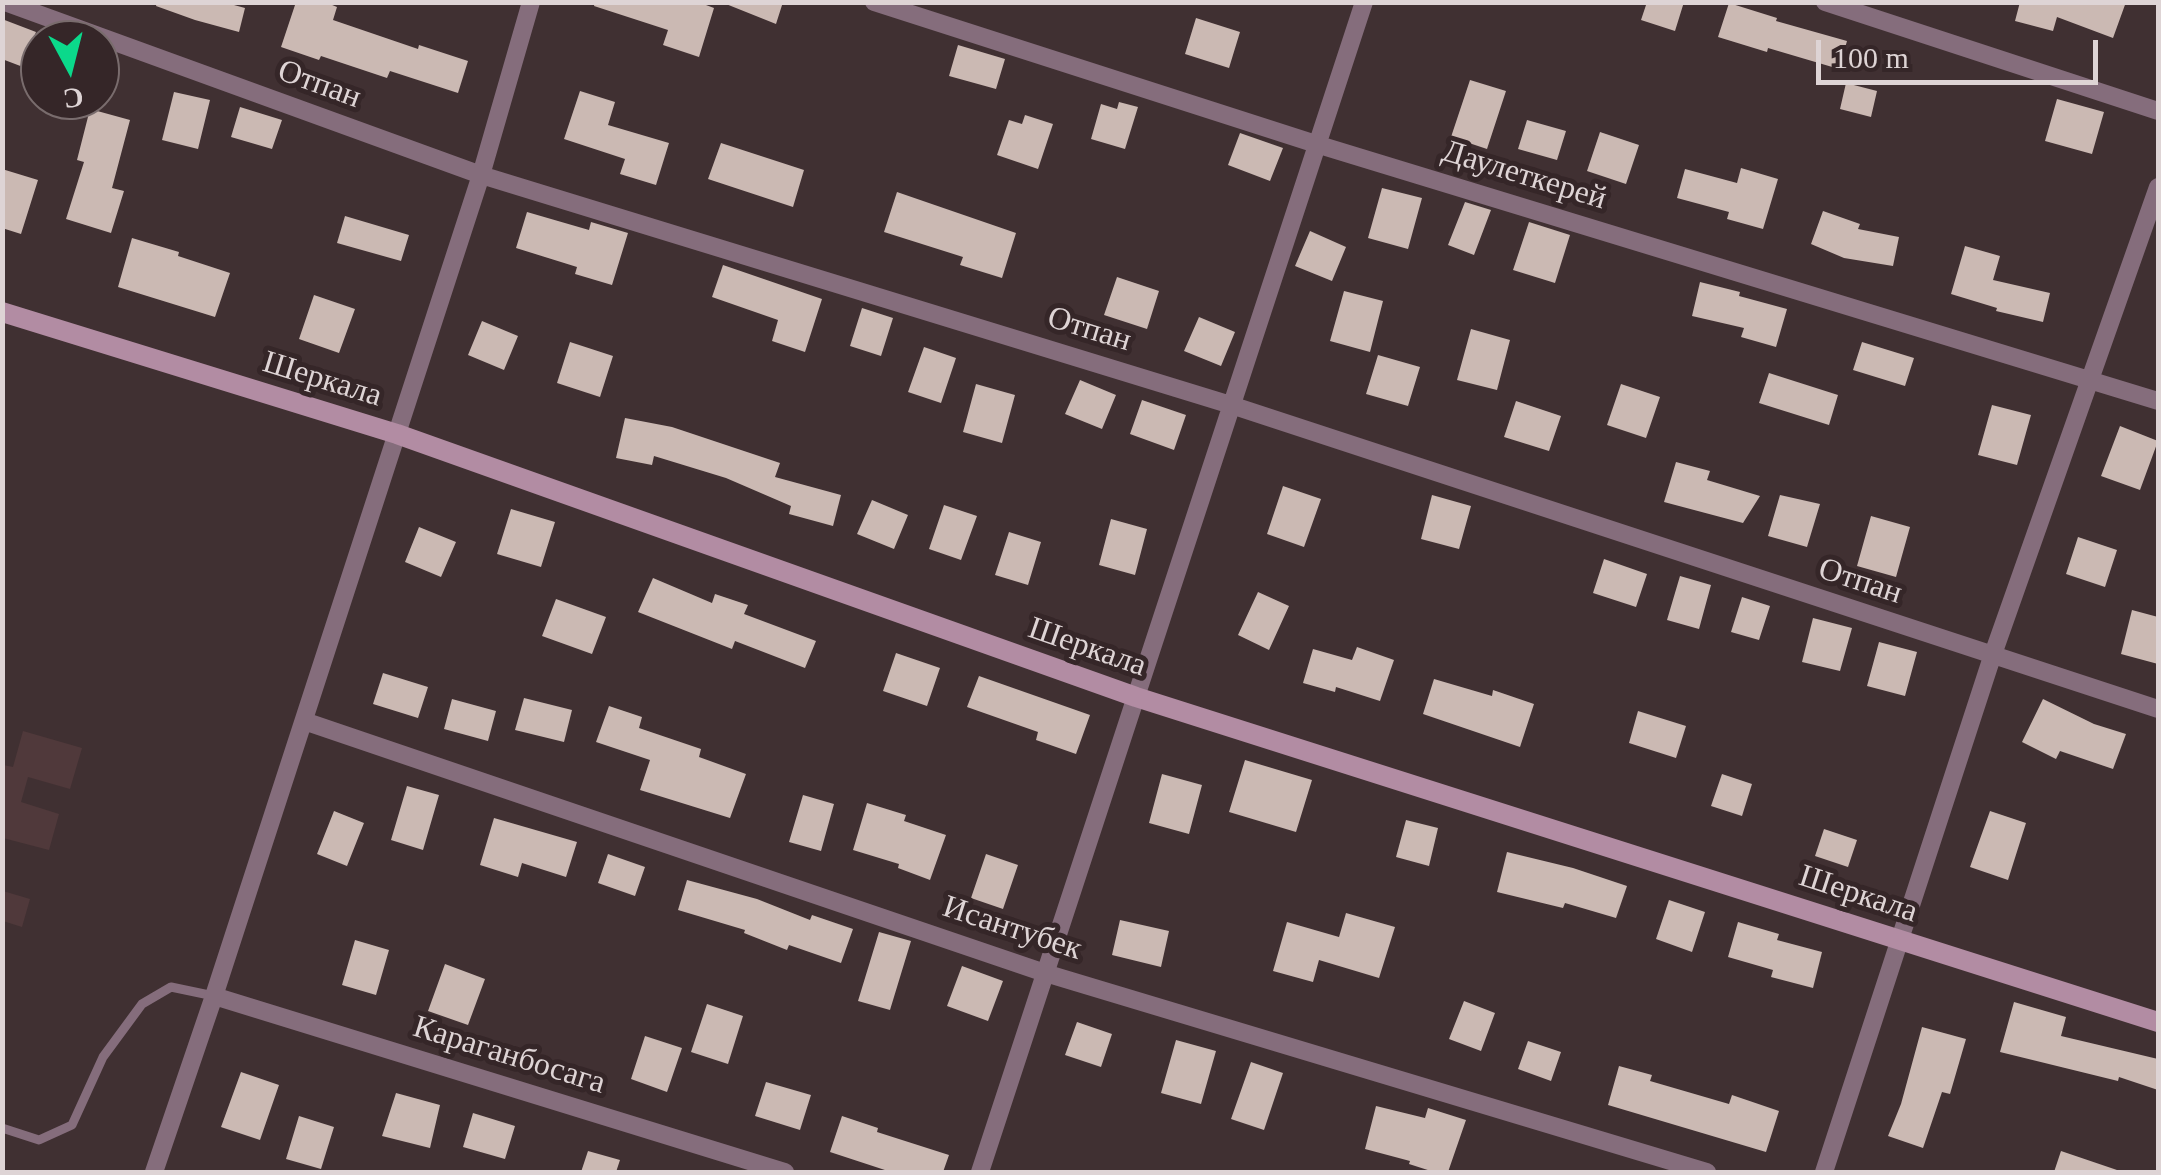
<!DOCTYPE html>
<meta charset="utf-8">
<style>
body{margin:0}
#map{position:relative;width:2161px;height:1175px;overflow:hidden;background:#403032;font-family:Georgia,serif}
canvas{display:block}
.frame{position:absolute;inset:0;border:5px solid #ded4d5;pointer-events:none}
.north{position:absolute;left:20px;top:20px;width:100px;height:100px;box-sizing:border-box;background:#352628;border:2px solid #796c6d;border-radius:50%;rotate:173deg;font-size:28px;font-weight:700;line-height:40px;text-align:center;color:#ded4d5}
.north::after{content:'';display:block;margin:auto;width:35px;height:45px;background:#0bd98b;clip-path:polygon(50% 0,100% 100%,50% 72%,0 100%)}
.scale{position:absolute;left:1816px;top:40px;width:282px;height:45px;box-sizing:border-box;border:5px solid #ded4d5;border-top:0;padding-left:12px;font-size:30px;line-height:35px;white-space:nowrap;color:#ded4d5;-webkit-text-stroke:8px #352628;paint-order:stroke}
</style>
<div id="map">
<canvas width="2161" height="1175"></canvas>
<div class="frame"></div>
<div class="north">С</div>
<div class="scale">100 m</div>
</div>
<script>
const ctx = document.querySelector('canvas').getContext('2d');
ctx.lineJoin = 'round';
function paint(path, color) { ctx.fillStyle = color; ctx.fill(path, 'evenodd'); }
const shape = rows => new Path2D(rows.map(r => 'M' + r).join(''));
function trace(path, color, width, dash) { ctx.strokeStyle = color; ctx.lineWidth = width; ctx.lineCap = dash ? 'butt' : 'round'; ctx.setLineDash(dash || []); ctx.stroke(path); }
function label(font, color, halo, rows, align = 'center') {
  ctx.font = font + ' Georgia,serif'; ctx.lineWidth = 10; ctx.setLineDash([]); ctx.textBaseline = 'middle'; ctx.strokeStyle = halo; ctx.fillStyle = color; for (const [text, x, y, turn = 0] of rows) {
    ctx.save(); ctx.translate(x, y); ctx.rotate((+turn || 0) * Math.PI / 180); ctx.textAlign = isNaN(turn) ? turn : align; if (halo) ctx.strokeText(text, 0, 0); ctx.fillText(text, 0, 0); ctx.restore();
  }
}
const built = shape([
 [23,731,82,748,70,789,28,777,21,802,59,814,49,850,3,838,3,765,13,767],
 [3,891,30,899,22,927,3,921]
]);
const building = shape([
 [157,2,223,2,245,8,239,32,195,20,156,6],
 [296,2,325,2,337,7,333,20,418,49,419,45,468,61,458,93,390,71,387,78,321,56,319,60,281,47],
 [595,2,698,2,714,8,699,57,663,45,668,30,594,6],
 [721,2,783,2,776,24],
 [1647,2,1684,2,1675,31,1641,20],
 [2020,2,2126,2,2113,38,2057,17,2053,31,2015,21],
 [1729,3,1777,18,1776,21,1847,41,1839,69,1768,48,1767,52,1718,37],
 [1196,18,1240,32,1229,68,1185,54],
 [2,19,36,32,23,67,2,59],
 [958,45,1005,59,996,89,949,76],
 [1470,80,1506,91,1487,149,1451,137],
 [1846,83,1877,91,1871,117,1840,109],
 [580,91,615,102,608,125,669,143,656,185,620,174,625,159,564,139],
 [174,92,210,100,198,149,162,140],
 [2057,99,2104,112,2092,154,2045,141],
 [1119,102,1138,107,1125,149,1091,139,1101,104,1117,109],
 [240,107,282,120,272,149,231,137],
 [90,109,130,120,112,188,124,191,111,233,66,219,84,162,77,160],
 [1025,115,1053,124,1038,169,997,155,1009,120,1022,124],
 [1527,120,1566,131,1557,160,1518,149],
 [1600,132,1639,145,1626,184,1587,171],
 [1240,133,1283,148,1270,181,1228,165],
 [721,143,804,170,793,207,708,179],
 [1741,168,1778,179,1763,229,1727,219,1729,212,1677,198,1685,169,1737,183],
 [2,169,38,180,21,234,2,228],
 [1382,188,1422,198,1408,249,1368,238],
 [897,192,1016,233,1002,278,960,265,963,257,884,232],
 [1465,202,1491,210,1474,255,1448,245],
 [1823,211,1860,224,1858,229,1899,237,1893,266,1844,258,1811,244],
 [527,212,589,230,591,222,628,233,612,285,575,274,577,267,516,248],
 [345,216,409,235,401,261,337,243],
 [1529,222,1570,235,1555,283,1513,270],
 [1310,231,1346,247,1332,281,1295,266],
 [132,238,179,252,178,256,230,273,215,317,118,287],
 [1965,246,2000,256,1993,280,2050,293,2043,322,1996,311,1997,308,1951,294],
 [723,265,822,299,805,352,772,341,778,320,712,297],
 [1117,277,1159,291,1147,329,1104,315],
 [1700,282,1740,292,1739,296,1787,309,1776,347,1741,337,1744,328,1692,316],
 [1344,291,1383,301,1370,352,1330,341],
 [314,295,355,309,339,353,299,339],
 [862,308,893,318,881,356,850,346],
 [1199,317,1235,332,1221,366,1184,351],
 [482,321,518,336,504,370,468,355],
 [1471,329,1510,340,1497,390,1457,380],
 [570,342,613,356,600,397,557,383],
 [1862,342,1914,358,1905,386,1853,370],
 [924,347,956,358,941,403,908,392],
 [1378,355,1420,367,1408,406,1366,394],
 [1769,373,1838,395,1829,425,1759,403],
 [1080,380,1116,395,1102,429,1065,414],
 [976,384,1015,395,1002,443,963,432],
 [1621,384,1660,397,1646,438,1607,425],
 [1142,400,1186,415,1174,450,1130,434],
 [1516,401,1561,416,1549,451,1504,437],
 [1992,405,2031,415,2017,465,1978,455],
 [625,418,672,427,780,463,775,477,841,495,833,526,789,514,791,506,726,478,654,456,652,465,616,458],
 [2120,426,2158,441,2140,490,2101,476],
 [1676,462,1710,471,1707,480,1760,496,1743,523,1664,502],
 [1283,486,1321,499,1304,547,1267,534],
 [1432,495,1471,506,1459,549,1421,539],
 [1780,495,1820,504,1807,547,1768,536],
 [872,500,908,515,894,549,857,534],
 [944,505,977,516,961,560,929,549],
 [511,509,555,522,541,567,497,554],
 [1871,516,1910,527,1896,577,1857,566],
 [1111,519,1147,529,1135,575,1099,565],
 [419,527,456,542,441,577,405,562],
 [1009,532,1041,542,1028,585,995,575],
 [2078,537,2117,550,2105,587,2066,574],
 [1604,559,1647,574,1636,607,1593,593],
 [1680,576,1711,585,1699,629,1667,620],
 [653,578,712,603,715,594,748,605,744,614,816,641,805,668,735,641,732,649,638,612],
 [1258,592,1289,606,1269,650,1238,635],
 [1742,597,1770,606,1759,640,1731,632],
 [556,599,606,617,592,654,542,636],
 [2132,610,2158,617,2158,664,2121,654],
 [1813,618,1852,628,1840,671,1802,662],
 [1879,642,1917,652,1905,696,1867,686],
 [1357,647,1394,660,1380,701,1336,687,1335,692,1303,683,1313,649,1352,660],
 [896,653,940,668,927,706,883,691],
 [383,673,428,687,418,718,373,704],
 [979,676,1090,715,1076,754,1036,740,1038,732,967,707],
 [1434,679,1492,696,1493,690,1534,704,1520,747,1423,714],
 [524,698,572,710,564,742,515,730],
 [452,699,496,711,488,741,444,729],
 [2043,699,2094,724,2126,734,2113,769,2060,751,2056,759,2022,742],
 [609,706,642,717,639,728,701,749,699,757,746,774,730,818,640,790,650,760,596,742],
 [1638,711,1686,726,1676,758,1629,743],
 [1245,760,1312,780,1296,832,1229,812],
 [1162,774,1202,785,1189,834,1149,823],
 [1722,774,1752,784,1742,816,1711,806],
 [407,786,439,795,423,850,391,840],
 [803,795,834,804,821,851,789,842],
 [867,803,906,815,904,821,946,835,930,880,898,868,899,864,853,850],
 [334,811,364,823,347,866,317,854],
 [1990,811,2026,823,2008,880,1970,867],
 [494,818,577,842,566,877,522,863,518,877,480,865],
 [1406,820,1438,828,1429,866,1396,857],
 [1824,829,1857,840,1848,867,1815,856],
 [1507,852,1573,868,1627,886,1616,918,1565,903,1563,908,1497,892],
 [608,854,645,867,635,896,598,883],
 [986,854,1018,865,1003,909,971,898],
 [687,880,757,899,810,920,812,915,853,929,841,963,789,945,787,950,744,933,745,930,678,910],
 [1669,900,1705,912,1692,952,1656,939],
 [1346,913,1395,927,1379,978,1319,960,1313,982,1273,971,1287,922,1339,937],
 [1120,920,1169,931,1161,967,1112,955],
 [1738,922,1779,934,1777,940,1822,952,1813,988,1771,977,1773,970,1728,957],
 [879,932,911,941,890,1010,858,1001],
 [355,940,389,950,376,995,342,985],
 [445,964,485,979,468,1025,428,1011],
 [962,966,1003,981,988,1021,947,1006],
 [1464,1001,1495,1013,1481,1051,1449,1039],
 [2014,1002,2066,1017,2061,1036,2158,1059,2158,1090,2119,1077,2118,1081,2000,1052],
 [707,1004,743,1016,728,1064,691,1052],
 [1077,1022,1112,1034,1101,1067,1065,1055],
 [1922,1027,1966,1039,1950,1094,1942,1092,1923,1148,1888,1136,1901,1104],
 [645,1036,682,1048,667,1092,631,1079],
 [1176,1040,1216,1051,1201,1104,1161,1093],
 [1528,1041,1561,1052,1551,1081,1518,1069],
 [1251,1062,1283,1073,1264,1130,1231,1119],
 [1619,1066,1652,1075,1650,1081,1729,1104,1732,1095,1779,1111,1766,1152,1608,1105],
 [241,1072,279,1085,260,1140,221,1127],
 [766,1082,811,1095,800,1130,755,1116],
 [396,1093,440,1105,430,1148,382,1136],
 [1376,1106,1425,1118,1428,1108,1466,1120,1448,1172,1434,1172,1409,1164,1410,1161,1365,1149],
 [473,1113,515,1126,505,1159,463,1147],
 [299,1116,334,1127,321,1169,286,1159],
 [842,1116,878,1128,877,1132,949,1155,943,1172,891,1172,830,1152],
 [588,1151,620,1160,616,1172,581,1172],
 [2061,1151,2117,1170,2117,1172,2054,1172]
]);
const lane = shape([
 [2,1128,39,1140,72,1125,103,1057,142,1004,171,987,214,996]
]);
const street = shape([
 [5,2,481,175,1231,405,2158,709],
 [874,2,1316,144,2158,401],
 [1825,2,2158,111],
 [304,721,1045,973,1707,1172],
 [214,996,785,1172],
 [154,1172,214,996,481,175,531,2],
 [980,1172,1364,2],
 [1824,1172,1992,657,2158,187]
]);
const secondary = shape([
 [2,312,397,434,1136,697,2158,1022]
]);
const streetNames = [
 ["Отпан",319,85,20],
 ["Даулеткерей",1524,176,17],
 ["Отпан",1089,330,17],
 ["Шеркала",322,380,17],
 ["Отпан",1860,582,18],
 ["Шеркала",1087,648,19],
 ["Шеркала",1858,895,18],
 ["Исантубек",1012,929,18],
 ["Караганбосага",509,1056,17]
];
paint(built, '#50393b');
paint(building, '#cbb9b3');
trace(lane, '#856d7c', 9);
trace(street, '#856d7c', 18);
trace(secondary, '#b28ca3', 20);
label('32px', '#ded4d5', '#352628', streetNames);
</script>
